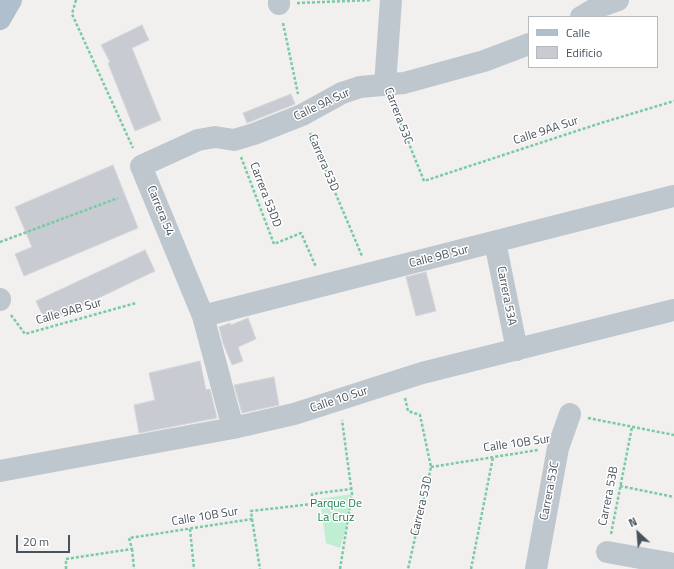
<!DOCTYPE html>
<style>
body{margin:0}
#map{position:relative;width:674px;height:569px;overflow:hidden;background:#f2efef;font-family:"Titillium Web",sans-serif}
canvas{display:block}
.legend{position:absolute;left:528px;top:16px;width:130px;height:52px;box-sizing:border-box;background:#fff;border:1px solid #b6babe;margin:0;padding:5px 7px;list-style:none;font-size:12px;color:#48525c}
.legend li{display:flex;align-items:center;gap:8px;height:20px}
.legend b{width:20px;border:1px solid #b6babe}
.north{position:absolute;left:618px;top:513px;width:40px;height:40px;-webkit-text-stroke:3px #fff;paint-order:stroke;rotate:334deg;font-size:11px;font-weight:700;line-height:16px;text-align:center;color:#48525c}
.north::after{content:'';display:block;margin:auto;width:14px;height:18px;background:#48525c;clip-path:polygon(50% 0,100% 100%,50% 72%,0 100%)}
.scale{position:absolute;left:16px;top:535px;width:54px;height:18px;box-sizing:border-box;border:2px solid #48525c;border-top:0;padding-left:5px;font-size:12px;line-height:14px;white-space:nowrap;color:#48525c;-webkit-text-stroke:3px #fff;paint-order:stroke}
</style>
<div id="map">
<canvas width="674" height="569"></canvas>
<ul class="legend">
<li><b style="height:5px;background:#b0bfcd"></b>Calle</li>
<li><b style="height:11px;background:#c9cbd2"></b>Edificio</li>
</ul>
<div class="north">N</div>
<div class="scale">20 m</div>
</div>
<script>
const ctx = document.querySelector('canvas').getContext('2d');
ctx.lineJoin = 'round';
function paint(path, color) { ctx.fillStyle = color; ctx.fill(path, 'evenodd'); }
const shape = rows => new Path2D(rows.map(r => 'M' + r).join(''));
function trace(path, color, width, dash) { ctx.strokeStyle = color; ctx.lineWidth = width; ctx.lineCap = dash ? 'butt' : 'round'; ctx.setLineDash(dash || []); ctx.stroke(path); }
function label(font, color, halo, rows, align = 'center') {
  ctx.font = font + ' "Titillium Web",sans-serif'; ctx.lineWidth = 3; ctx.setLineDash([]); ctx.textBaseline = 'middle'; ctx.strokeStyle = halo; ctx.fillStyle = color; for (const [text, x, y, turn = 0] of rows) {
    ctx.save(); ctx.translate(x, y); ctx.rotate((+turn || 0) * Math.PI / 180); ctx.textAlign = isNaN(turn) ? turn : align; if (halo) ctx.strokeText(text, 0, 0); ctx.fillText(text, 0, 0); ctx.restore();
  }
}
const green = shape([
 [352,494,349,518,340,548,326,543,320,499]
]);
const building = shape([
 [142,25,149,40,132,48,161,120,135,131,108,63,110,62,101,45,142,25],
 [291,94,295,104,247,123,243,113,291,94],
 [113,165,138,228,24,276,15,254,32,247,15,207,113,165],
 [145,250,155,271,46,323,36,301,145,250],
 [426,272,436,311,416,316,406,277,426,272],
 [248,318,256,339,238,347,243,361,232,365,223,343,219,327,230,323,231,325,248,318],
 [200,361,206,390,210,389,217,418,139,433,134,405,155,400,149,373,200,361],
 [274,377,279,405,242,413,234,385,274,377]
]);
const path = shape([
 [76,0,72,14,133,148],
 [297,3,372,0],
 [283,23,298,94],
 [393,104,424,181,601,123,674,101],
 [310,133,362,256],
 [241,157,274,244,301,233,316,267],
 [0,242,118,198],
 [11,315,25,334,136,303],
 [405,398,408,411,420,415,431,467,408,569],
 [588,418,674,435],
 [431,467,538,450],
 [620,486,674,497],
 [252,519,260,569],
 [190,529,194,569],
 [611,534,632,427],
 [132,549,134,569],
 [66,569,66,559,132,549,129,538,252,519,251,511,312,504,312,494,351,489],
 [340,569,352,494,342,420],
 [471,569,493,457]
]);
const minor = shape([
 [279,0,279,4],
 [581,17,598,7,618,0],
 [385,85,391,0],
 [495,242,517,350],
 [0,299,0,300],
 [203,316,674,196],
 [233,428,203,316,141,166,198,140,215,137,234,140,254,134,302,115,342,93,360,87,404,83,484,61,529,44],
 [0,471,233,428,294,414,422,373,674,310],
 [607,552,674,564],
 [536,569,558,448,570,414]
]);
const major = shape([
 [0,19,11,0]
]);
const streetNames = [
 ["Calle 9A Sur",322,105,-25],
 ["Carrera 53C",398,116,69],
 ["Calle 9AA Sur",546,131,-18],
 ["Carrera 53D",323,163,67],
 ["Carrera 53DD",265,195,69],
 ["Carrera 54",160,211,68],
 ["Calle 9B Sur",439,257,-14],
 ["Carrera 53A",506,296,79],
 ["Calle 9AB Sur",69,312,-16],
 ["Calle 10 Sur",339,400,-18],
 ["Calle 10B Sur",517,444,-8],
 ["Carrera 53C",550,491,-79],
 ["Carrera 53B",609,496,-79],
 ["Carrera 53D",422,506,-77],
 ["Calle 10B Sur",205,517,-9]
];
const parkNames = [
 ["Parque De",336,504],
 ["La Cruz",336,518]
];
paint(green, '#bfeed2');
paint(building, '#c9cbd2');
trace(building, '#d4d6db', 1);
trace(path, '#78cba3', 2.5, [3, 2]);
trace(minor, '#bec7ce', 22);
trace(major, '#b0bfcd', 22);
label('12px', '#48525c', '#fff', streetNames);
label('12px', '#1a7c4c', '#fff', parkNames);
</script>
